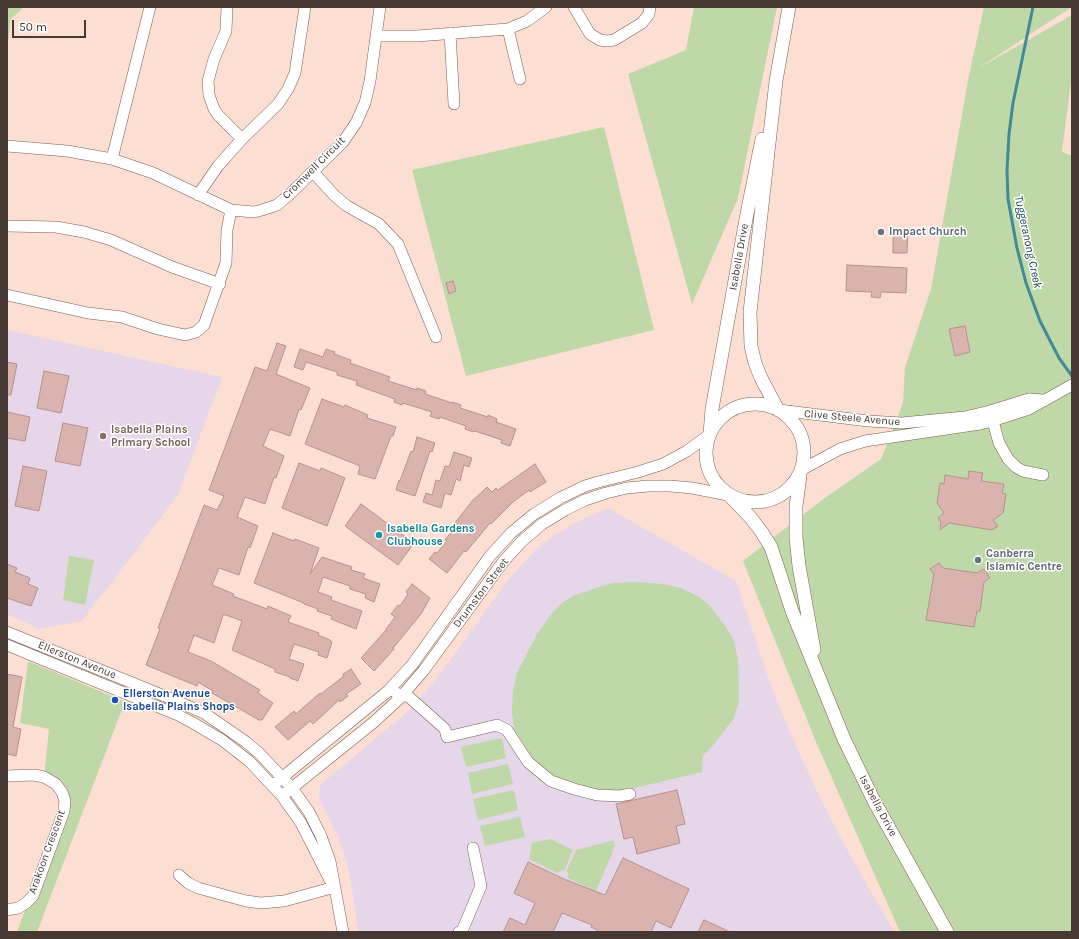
<!DOCTYPE html>
<style>
body{margin:0}
#map{position:relative;width:1079px;height:939px;overflow:hidden;background:#fcdfd2;font-family:Karla,sans-serif}
canvas{display:block}
.frame{position:absolute;inset:0;border:8px solid #463832;pointer-events:none}
.scale{position:absolute;left:12px;top:20px;width:74px;height:18px;box-sizing:border-box;border:2px solid #463832;border-top:0;padding-left:5px;font-size:12px;line-height:14px;white-space:nowrap;color:#463832;-webkit-text-stroke:3px #fff;paint-order:stroke}
</style>
<div id="map">
<canvas width="1079" height="939"></canvas>
<div class="frame"></div>
<div class="scale">50 m</div>
</div>
<script>
const ctx = document.querySelector('canvas').getContext('2d');
ctx.lineJoin = 'round';
function paint(path, color) { ctx.fillStyle = color; ctx.fill(path, 'evenodd'); }
const shape = rows => new Path2D(rows.map(r => 'M' + r).join(''));
function trace(path, color, width, dash) { ctx.strokeStyle = color; ctx.lineWidth = width; ctx.lineCap = dash ? 'butt' : 'round'; ctx.setLineDash(dash || []); ctx.stroke(path); }
function label(font, color, halo, rows, align = 'center') {
  ctx.font = font + ' Karla,sans-serif'; ctx.lineWidth = 3; ctx.setLineDash([]); ctx.textBaseline = 'middle'; ctx.strokeStyle = halo; ctx.fillStyle = color; for (const [text, x, y, turn = 0] of rows) {
    ctx.save(); ctx.translate(x, y); ctx.rotate((+turn || 0) * Math.PI / 180); ctx.textAlign = isNaN(turn) ? turn : align; if (halo) ctx.strokeText(text, 0, 0); ctx.fillText(text, 0, 0); ctx.restore();
  }
}
const education = shape([
 [7,330,222,377,178,495,82,621,39,629,7,614],
 [608,508,736,581,768,677,788,728,820,798,850,855,894,932,358,932,353,895,348,867,339,840,328,816,319,800,320,785,406,713,419,699,438,677,508,580,536,549,555,535,574,523]
]);
const green = shape([
 [7,7,24,7,11,19,7,50],
 [694,7,777,7,738,198,692,304,628,74,686,50],
 [984,7,1072,7,977,69,1072,15,1072,73,1062,152,1072,156,1072,932,900,932,816,742,743,561,822,500,881,459,903,403,905,368,931,289,969,75],
 [604,127,654,330,466,376,412,170],
 [69,556,94,560,85,605,63,600],
 [637,582,663,584,681,588,699,597,709,605,726,627,734,641,738,659,739,701,734,718,714,744,703,756,702,772,622,791,600,791,559,779,545,769,530,755,514,728,512,712,513,691,517,673,537,634,552,613,562,603,575,595,612,583],
 [28,661,128,703,121,712,37,932,17,932,65,801,44,777,49,729,20,723],
 [502,738,506,758,466,767,461,747],
 [508,764,513,784,472,794,468,773],
 [514,790,518,810,478,820,473,799],
 [520,817,525,837,485,846,480,826],
 [550,839,573,850,564,871,562,870,557,873,529,859,532,843],
 [614,840,615,845,611,856,596,891,568,878,568,872,566,872,576,850]
]);
const stream = shape([
 [1033,7,1013,103,1009,134,1007,170,1008,199,1017,248,1026,283,1040,321,1059,358,1072,376]
]);
const building = shape([
 [893,230,908,230,907,253,893,253,893,230],
 [847,265,907,268,906,293,881,292,880,298,871,297,872,292,846,291,847,265],
 [453,281,456,291,449,294,446,283,453,281],
 [965,326,970,352,955,356,949,329,965,326],
 [277,343,286,346,276,374,310,388,301,410,299,409,290,436,270,429,263,446,284,456,276,478,274,477,265,504,245,497,237,517,258,526,250,548,248,547,239,575,219,568,212,585,234,594,233,596,267,609,268,606,291,616,288,622,319,633,318,635,330,640,332,642,327,658,318,655,319,652,294,644,289,659,304,664,298,681,290,678,290,677,275,672,275,669,264,664,232,650,242,621,226,615,223,615,214,643,194,635,188,652,211,661,260,690,258,693,273,703,262,720,259,720,212,693,213,691,198,682,197,686,146,665,160,629,158,628,204,505,217,510,224,496,209,490,255,367,267,371,277,343],
 [300,349,323,357,326,349,335,352,334,354,351,360,350,363,390,377,388,381,417,390,417,388,426,391,425,394,452,403,452,402,461,405,460,408,488,417,488,415,497,419,496,422,516,429,510,446,501,443,502,440,475,431,474,432,465,429,466,426,440,417,439,419,430,416,432,412,403,403,402,405,394,402,395,399,356,385,357,381,337,375,337,372,306,362,303,370,294,367,300,349],
 [7,362,17,364,11,395,7,395,7,362],
 [44,371,69,376,61,413,37,408,44,371],
 [322,399,344,407,345,405,368,415,367,418,396,427,393,436,391,436,375,479,358,474,360,466,305,444,322,399],
 [7,412,30,417,25,441,7,438,7,412],
 [63,423,88,428,80,466,55,461,63,423],
 [417,437,435,443,432,452,430,451,415,496,396,490,399,480,400,481,411,451,413,452,417,437],
 [454,452,472,458,469,467,464,465,460,481,456,479,451,495,445,493,441,508,423,502,426,493,432,495,436,480,440,481,445,466,449,467,454,452],
 [299,463,320,471,321,468,345,478,327,526,282,508,299,463],
 [535,464,546,482,530,492,529,490,513,502,491,524,490,523,466,552,464,551,447,573,429,559,435,552,437,553,447,541,445,540,452,531,450,529,473,500,482,492,487,487,492,492,496,488,498,490,535,464],
 [23,466,47,471,39,511,15,506,23,466],
 [969,471,983,473,981,481,1004,484,1002,493,1006,494,1003,513,993,520,998,526,992,530,949,523,940,530,941,522,938,518,944,513,937,503,940,483,944,484,945,475,968,479,969,471],
 [361,504,414,543,398,565,345,526,361,504],
 [273,533,294,541,295,539,319,548,310,574,322,557,352,567,351,570,365,574,363,578,380,584,374,602,365,598,366,594,350,589,350,586,323,577,318,592,332,597,331,600,362,611,356,629,331,619,332,616,317,611,318,609,304,604,304,603,254,583,273,533],
 [939,563,943,568,977,573,984,569,990,578,984,582,980,611,977,611,974,627,926,620,934,574,930,569,939,563],
 [7,564,17,568,15,572,30,578,28,584,38,588,31,606,7,598,7,564],
 [412,584,430,598,421,614,393,648,394,649,374,671,361,658,387,629,386,629,395,617,391,614,398,605,400,606,408,594,406,592,412,584],
 [351,669,361,684,346,694,348,696,340,702,339,700,313,724,310,721,288,740,275,727,294,711,296,714,320,693,321,694,344,676,343,674,351,669],
 [7,674,22,677,13,727,21,729,16,756,7,754,7,674],
 [677,790,685,824,676,826,680,843,637,854,633,837,624,839,616,804,677,790],
 [623,858,689,889,671,928,656,921,651,932,601,932,591,927,592,925,562,913,553,932,503,932,510,918,525,925,535,903,514,893,528,862,564,879,605,895,623,858],
 [704,920,730,932,698,932,704,920]
]);
const minor = shape([
 [227,7,226,31,214,59,208,81,209,95,214,109,218,115,242,139],
 [574,7,590,34,600,40,607,41,614,40,642,23,649,14,650,7],
 [508,29,520,79],
 [450,33,454,104],
 [376,36,417,36,508,29,527,21,546,7],
 [7,146,67,151,112,159,153,173,231,210,254,212,262,210,277,205,289,195,343,142,356,123,365,103,370,81,380,7],
 [112,159,150,7],
 [313,172,335,196,347,206,379,224,398,244,436,337],
 [198,195,218,166,242,139,278,104,288,89,295,73,305,7],
 [7,226,56,227,84,232,111,240,172,267,220,284],
 [7,295,88,313,122,317,158,329,185,335,196,332,204,325,226,263,227,230,231,210],
 [779,410,868,421,902,423,965,417,990,411,1029,399,1043,400],
 [991,414,999,443,1008,459,1016,467,1023,471,1043,475],
 [801,470,840,449,865,441,980,424,992,421,1029,409,1072,385],
 [7,632,172,699,204,713,246,742,259,753,292,788,309,812,321,836,330,861,343,932],
 [7,645,178,715,193,723,222,740,249,761,282,796,301,823,330,880],
 [396,693,409,697,445,729,447,737,497,725,507,730,528,762,551,781,574,789,597,795,620,796,630,794],
 [7,776,34,775,44,777,56,784,62,792,65,801,64,811,33,896,26,903,18,908,7,910],
 [273,785,388,691,412,665,490,556,511,533,534,514,560,498,585,486,598,482,638,472,663,464,687,451,709,435],
 [282,796,374,722,400,698,424,670,503,562,521,542,542,524,565,510,585,500,606,493,627,488,648,486,670,486,692,488,728,495],
 [179,875,188,883,198,888,246,901,261,903,284,901,335,887],
 [459,932,462,931,481,886,473,848]
]);
const major = shape([
 '706 453a49 49 0 1 1 98 0a49 49 0 1 1-98 0Z',
 [778,410,761,378,755,363,751,346,750,312,776,81,789,7],
 [710,434,712,409,746,219,762,139],
 [800,476,796,506,796,538,799,566,814,650],
 [729,495,750,517,761,531,771,547,792,611,844,739,874,801,947,932]
]);
const markers = [
 [881,232,4,"#6b7280"],
 [103,436,4,"#8d6e63"],
 [379,535,4,"#0f9aa8"],
 [978,560,4,"#6b7280"],
 [115,700,4,"#1a4fb4"]
];
const streetNames = [
 ["Cromwell Circuit",314,168,-45],
 ["Isabella Drive",739,257,-80],
 ["Clive Steele Avenue",852,418,5],
 ["Drumston Street",481,593,-53],
 ["Ellerston Avenue",77,660,22],
 ["Isabella Drive",878,806,62],
 ["Arakoon Crescent",47,852,-70]
];
const worshipNames = [
 ["Impact Church",889,232],
 ["Canberra",986,554],
 ["Islamic Centre",986,567]
];
const educationNames = [
 ["Isabella Plains",111,430],
 ["Primary School",111,443]
];
const cultureNames = [
 ["Isabella Gardens",387,529],
 ["Clubhouse",387,542]
];
const transitNames = [
 ["Ellerston Avenue",123,694],
 ["Isabella Plains Shops",123,707]
];
const waterNames = [
 ["Tuggeranong Creek",1028,242,78]
];
paint(education, '#e5d6e9');
paint(green, '#bed8a7');
trace(stream, '#418b96', 3);
paint(building, '#dab3ae');
trace(building, '#b7918c', 1);
trace(minor, '#7c5d4f', 12);
trace(major, '#7c5d4f', 14);
trace(minor, '#fff', 11);
trace(major, '#fff', 13);
for (const [x, y, r, color] of markers) { const dot = new Path2D(); dot.arc(x, y, r, 0, 2 * Math.PI); ctx.fillStyle = color; ctx.fill(dot); trace(dot, '#fff', 1.5); }
label('11px', '#463832', '#fff', streetNames);
label('bold 11px', '#5b616d', '#fff', worshipNames, 'left');
label('bold 11px', '#785e54', '#fff', educationNames, 'left');
label('bold 11px', '#0d838f', '#fff', cultureNames, 'left');
label('bold 11px', '#164399', '#fff', transitNames, 'left');
label('italic 12px', '#13444c', '#fff', waterNames);
</script>
